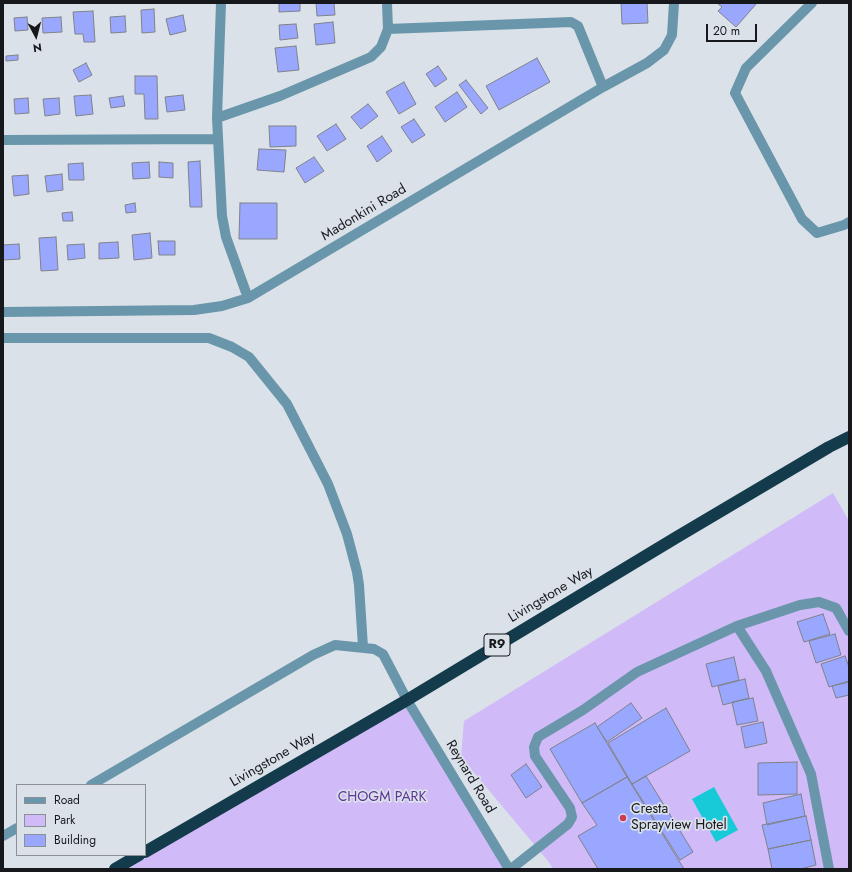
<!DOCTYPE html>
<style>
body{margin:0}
#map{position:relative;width:852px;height:872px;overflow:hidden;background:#dae1e9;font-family:Jost,sans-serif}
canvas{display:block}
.frame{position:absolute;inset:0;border:4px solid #16181b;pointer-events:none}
.legend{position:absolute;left:16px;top:784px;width:130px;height:72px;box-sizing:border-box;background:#dae1e9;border:1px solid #8c9197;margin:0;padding:5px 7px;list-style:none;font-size:12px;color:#16181b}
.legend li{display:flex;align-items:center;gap:8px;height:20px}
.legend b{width:20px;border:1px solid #8c9197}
.north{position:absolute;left:16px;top:16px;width:40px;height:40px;-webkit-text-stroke:3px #dae1e9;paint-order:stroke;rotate:173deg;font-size:11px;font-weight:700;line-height:16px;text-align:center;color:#16181b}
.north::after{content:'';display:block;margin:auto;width:14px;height:18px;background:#16181b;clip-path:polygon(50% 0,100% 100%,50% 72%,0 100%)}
.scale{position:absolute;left:706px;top:24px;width:51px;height:18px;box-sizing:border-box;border:2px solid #16181b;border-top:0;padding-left:5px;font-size:12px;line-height:14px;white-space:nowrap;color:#16181b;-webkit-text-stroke:3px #dae1e9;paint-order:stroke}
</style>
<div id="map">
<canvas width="852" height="872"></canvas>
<div class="frame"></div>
<ul class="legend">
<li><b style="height:5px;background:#6996aa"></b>Road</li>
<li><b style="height:11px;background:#d0baf8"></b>Park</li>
<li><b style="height:11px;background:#99a7ff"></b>Building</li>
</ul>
<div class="north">N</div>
<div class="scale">20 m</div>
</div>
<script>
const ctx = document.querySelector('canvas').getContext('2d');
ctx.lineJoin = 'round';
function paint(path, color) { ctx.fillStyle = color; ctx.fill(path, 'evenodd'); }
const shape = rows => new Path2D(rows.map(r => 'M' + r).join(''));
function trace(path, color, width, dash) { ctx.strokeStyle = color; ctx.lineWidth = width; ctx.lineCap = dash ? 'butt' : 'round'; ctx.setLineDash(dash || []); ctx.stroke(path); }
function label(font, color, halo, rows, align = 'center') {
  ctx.font = font + ' Jost,sans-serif'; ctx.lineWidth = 3.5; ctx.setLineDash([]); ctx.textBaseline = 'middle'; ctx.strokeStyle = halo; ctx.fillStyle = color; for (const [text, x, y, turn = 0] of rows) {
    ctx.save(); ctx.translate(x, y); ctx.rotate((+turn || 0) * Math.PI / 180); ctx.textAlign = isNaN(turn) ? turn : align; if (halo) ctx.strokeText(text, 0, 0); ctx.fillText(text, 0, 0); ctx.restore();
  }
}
const green = shape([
 [833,493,849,521,849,869,553,869,548,861,461,757,464,721],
 [407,700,507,869,127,869]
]);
const water = shape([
 [714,787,738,830,716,842,692,799]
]);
const building = shape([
 [279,3,300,3,300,11,279,12,279,3],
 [316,3,334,3,335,15,317,16,316,3],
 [621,3,647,3,648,23,622,24,621,3],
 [717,3,757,3,736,27,718,11,722,7,717,3],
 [154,9,155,32,142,33,141,10,154,9],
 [93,11,95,42,84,42,83,34,75,34,73,12,93,11],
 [183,15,186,31,170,35,166,19,183,15],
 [125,16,126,32,111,33,110,17,125,16],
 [27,17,28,30,15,31,14,18,27,17],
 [61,17,62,32,43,33,42,18,61,17],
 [333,22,335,43,316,45,314,24,333,22],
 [296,24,298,38,280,40,279,25,296,24],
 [296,46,299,70,278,72,275,48,296,46],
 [18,55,18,60,6,61,6,56,18,55],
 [537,58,550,82,499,110,486,86,537,58],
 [86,63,92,75,79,82,73,70,86,63],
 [438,66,447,79,435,87,426,74,438,66],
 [135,76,157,76,158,119,145,119,144,94,135,94,135,76],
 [466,80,488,108,481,114,459,85,466,80],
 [404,82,416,104,399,114,386,92,404,82],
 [457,92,467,107,445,122,435,107,457,92],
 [91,95,93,114,76,116,74,96,91,95],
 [183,95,185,110,167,112,165,97,183,95],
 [123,96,125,106,111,108,109,98,123,96],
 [28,98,29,113,15,114,14,99,28,98],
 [59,98,60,114,45,116,43,99,59,98],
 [368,104,378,116,361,129,351,117,368,104],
 [414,119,425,135,412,143,401,127,414,119],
 [336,124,346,139,327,151,317,136,336,124],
 [269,126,296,126,296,146,270,147,269,126],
 [382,136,392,151,377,162,367,146,382,136],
 [259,149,286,150,284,172,257,170,259,149],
 [314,157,324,171,305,183,296,168,314,157],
 [200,161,202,207,190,207,188,162,200,161],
 [149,162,150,178,133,179,132,163,149,162],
 [159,162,173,163,173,178,159,177,159,162],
 [83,163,84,180,69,180,68,164,83,163],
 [62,174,63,190,47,192,45,176,62,174],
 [28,175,29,194,14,196,12,176,28,175],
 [135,203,136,212,126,213,125,205,135,203],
 [240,203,277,203,277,239,239,239,240,203],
 [72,212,73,221,63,221,62,213,72,212],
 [150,233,152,258,134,260,132,235,150,233],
 [56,237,58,270,41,271,39,238,56,237],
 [158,241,175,241,175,255,159,255,158,241],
 [118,242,119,258,99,259,99,243,118,242],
 [19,244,20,259,3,260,3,245,19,244],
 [84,244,85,258,68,260,67,245,84,244],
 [823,614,830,634,804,642,797,622,823,614],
 [835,634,841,655,816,663,809,641,835,634],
 [845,656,849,667,849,681,829,687,821,664,845,656],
 [734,657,739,680,712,687,706,664,734,657],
 [745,679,749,698,723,705,718,686,745,679],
 [849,682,849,695,836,698,832,686,849,682],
 [753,698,758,721,737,725,732,702,753,698],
 [631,703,642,718,607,742,597,727,631,703],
 [666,708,690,751,632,784,608,743,666,708],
 [763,722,767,743,745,748,741,727,763,722],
 [595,723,627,777,582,803,550,749,595,723],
 [797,762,797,794,758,795,758,763,797,762],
 [526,764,542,787,526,798,511,775,526,764],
 [646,776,693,852,680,860,632,784,646,776],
 [627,777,684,869,598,869,578,836,597,825,582,803,627,777],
 [801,794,805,816,767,825,763,803,801,794],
 [806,816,811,840,768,849,762,825,806,816],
 [811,840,816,865,800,869,772,869,768,849,811,840]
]);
const minor = shape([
 [221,3,217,118,222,216,226,237,248,298],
 [812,3,746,68,735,93,802,219,817,233,844,225,849,222],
 [388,29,571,22,578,26,603,87],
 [217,118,280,96,371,57,381,47,388,29,387,3],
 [3,140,217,139],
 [3,312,194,310,222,306,248,298,603,87,647,63,664,50,672,35,674,3],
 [3,338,209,338,232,347,249,357,287,404,328,484,347,534,357,572,359,585,363,647],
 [737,626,800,605,819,602,836,608,849,631],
 [91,785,313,655,335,645,374,649,383,654,407,700,509,869],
 [3,836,17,828],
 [511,869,568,824,572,817,570,808,535,756,534,747,538,737,583,710,637,672,737,626,766,671,811,774,829,869]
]);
const highway = shape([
 [145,852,407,700,677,537,829,447,849,437],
 [115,869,139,855]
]);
const markers = [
 [623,818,4,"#cb3b58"]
];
const shields = [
 [497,645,26]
];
const shieldNames = [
 ["R9",497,645]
];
const streetNames = [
 ["Madonkini Road",364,213,-31],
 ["Livingstone Way",551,595,-31],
 ["Livingstone Way",273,760,-30],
 ["Reynard Road",470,777,59]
];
const parkNames = [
 ["CHOGM PARK",382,798]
];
const poiNames = [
 ["Cresta",631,810],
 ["Sprayview Hotel",631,826]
];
paint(green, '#d0baf8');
paint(water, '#18cad8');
paint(building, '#99a7ff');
trace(building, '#80828a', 1);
trace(minor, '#6996aa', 10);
trace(highway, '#143b4b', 12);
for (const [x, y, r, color] of markers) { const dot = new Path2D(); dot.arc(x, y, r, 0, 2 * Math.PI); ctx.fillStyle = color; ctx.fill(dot); trace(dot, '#dae1e9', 1.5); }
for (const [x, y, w] of shields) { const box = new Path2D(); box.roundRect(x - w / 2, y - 11, w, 22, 3); ctx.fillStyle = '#dae1e9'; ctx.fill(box); trace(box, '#16181b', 1); }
label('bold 13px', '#16181b', null, shieldNames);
label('14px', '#16181b', '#dae1e9', streetNames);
label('14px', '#603397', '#dae1e9', parkNames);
label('14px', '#16181b', '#dae1e9', poiNames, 'left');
</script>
